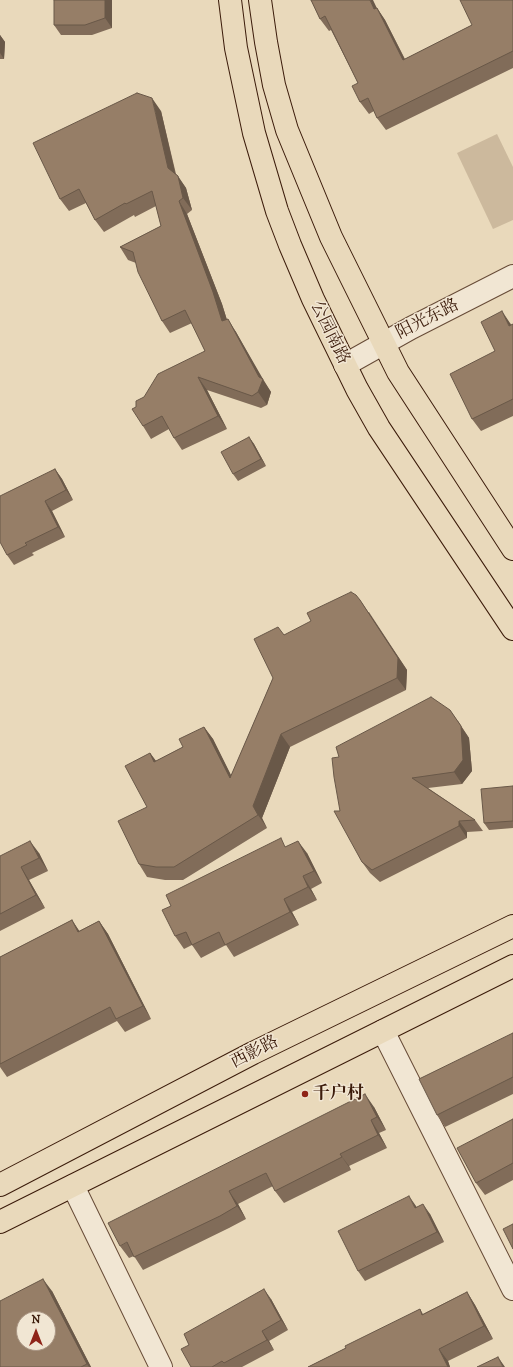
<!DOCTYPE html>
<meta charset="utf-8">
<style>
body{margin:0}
#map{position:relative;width:513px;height:1367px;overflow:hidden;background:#e9d9bb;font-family:"IM FELL DW Pica",serif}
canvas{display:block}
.north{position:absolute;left:16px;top:1311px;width:40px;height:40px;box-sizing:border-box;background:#f1e6d3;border:1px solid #a99583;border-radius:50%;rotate:0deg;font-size:11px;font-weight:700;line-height:16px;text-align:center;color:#3c1c0b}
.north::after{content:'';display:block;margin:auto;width:14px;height:18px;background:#8f2418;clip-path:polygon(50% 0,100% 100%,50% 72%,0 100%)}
</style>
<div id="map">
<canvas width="513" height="1367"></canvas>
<div class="north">N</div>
</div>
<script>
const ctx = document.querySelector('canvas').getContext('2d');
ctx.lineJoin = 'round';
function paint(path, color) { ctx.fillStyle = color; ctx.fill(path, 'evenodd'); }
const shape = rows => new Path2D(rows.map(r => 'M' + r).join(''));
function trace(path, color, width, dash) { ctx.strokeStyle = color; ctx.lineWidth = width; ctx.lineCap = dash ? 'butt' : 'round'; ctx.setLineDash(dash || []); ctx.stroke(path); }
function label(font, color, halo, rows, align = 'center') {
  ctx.font = font + ' "IM FELL DW Pica","Noto Serif SC",serif'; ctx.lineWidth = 3; ctx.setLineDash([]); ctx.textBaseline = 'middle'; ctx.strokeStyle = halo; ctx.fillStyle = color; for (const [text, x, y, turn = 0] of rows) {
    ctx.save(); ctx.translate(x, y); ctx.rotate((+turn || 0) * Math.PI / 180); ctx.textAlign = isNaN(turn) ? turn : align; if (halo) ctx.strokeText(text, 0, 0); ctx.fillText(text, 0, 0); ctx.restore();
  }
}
const green = shape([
 [497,134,513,167,513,220,493,229,457,153]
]);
const minor = shape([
 [345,365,411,328,513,276],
 [383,1031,513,1289],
 [73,1186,161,1367]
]);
const major = shape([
 [230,0,236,48,254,133,277,211,290,245,313,299,357,389,379,428,513,629],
 [260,0,266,42,274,85,287,130,331,237,398,372,513,549],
 [0,1185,253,1053,513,926],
 [0,1222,513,966]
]);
const wall = shape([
 [112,0,112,28,92,35,61,35,54,25],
 [311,0,377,8,385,20,405,59,472,25,513,0,513,68,386,130,377,118,374,111,369,114,360,102,358,83,331,30,329,31,320,19],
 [0,35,5,42,4,59,0,59],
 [161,111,176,174,186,188,192,210,187,214,222,304,227,320,236,332,262,379,271,392,267,405,261,408,207,390,227,429,182,450,174,438,169,429,151,439,143,426,136,407,144,397,205,351,192,323,170,333,162,321,136,263,128,260,120,247,161,226,156,206,135,217,134,215,104,232,95,220,86,203,69,211,60,199],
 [510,323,511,325,513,324,513,416,481,431,472,419,495,351],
 [249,437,254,444,266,466,238,481,233,474],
 [55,469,62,479,73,500,52,511,65,537,32,553,34,555,14,565,7,555],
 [369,612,407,670,406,690,290,747,262,818,267,828,183,880,165,880,147,877,139,864,147,807,150,753,156,761,183,747,204,727,213,739,231,776,273,678,284,635],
 [458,721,469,738,472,771,462,784,428,788,475,820,483,831,467,832,467,838,380,882,370,873,362,862,340,811,339,757],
 [513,786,513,828,489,830,484,823],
 [39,853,48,871,29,880,45,908,0,931,0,856],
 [307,853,322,883,311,889,317,900,292,912,299,925,234,957,226,945,201,958,192,945,184,949,175,936],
 [72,920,79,931,99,921,108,934,151,1019,125,1032,117,1021,7,1077,0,1067,0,957],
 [513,1033,513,1094,445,1127,437,1115],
 [374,1107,386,1130,379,1133,387,1148,349,1166,351,1170,284,1203,275,1191,273,1186,238,1204,246,1219,229,1228,143,1270,134,1256,129,1258,120,1246],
 [513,1119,513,1180,485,1195,476,1183],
 [416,1207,430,1214,444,1242,365,1281,358,1271],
 [52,1291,91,1367,0,1367],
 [467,1292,475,1305,493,1339,448,1361,450,1367,308,1367,346,1348,420,1309,423,1314],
 [271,1299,288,1330,269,1341,274,1350,242,1367,191,1367]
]);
const shadedWall = shape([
 [105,0,112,0,112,28,105,18],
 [370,0,373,0,383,21,374,9],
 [377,8,385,20,411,72,403,60],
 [0,35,5,42,4,59,0,53],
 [152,98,161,111,177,181,168,168],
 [178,176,186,188,192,210,183,198],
 [179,201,187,214,222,304,231,333,222,321],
 [502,311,510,323,513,329,509,326],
 [228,319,236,332,263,379,271,392,267,405,258,392,259,377],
 [198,377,207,390,227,429,218,416],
 [249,437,254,444,266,466,261,459],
 [55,469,62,479,73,500,66,490],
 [45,501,52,511,65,537,58,527],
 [360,600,407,670,406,690,397,678],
 [450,710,469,738,472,771,462,784,454,772],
 [204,727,213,739,239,791,230,778],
 [281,734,290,747,262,818,267,828,258,815,253,806],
 [150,753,159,765,154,762],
 [459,821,467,832,467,838,459,826],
 [30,841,39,853,48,871,39,858],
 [298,841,307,853,322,883,314,871],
 [21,867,29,880,45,908,36,895],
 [303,876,311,889,317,900,308,887],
 [284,899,292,912,299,925,290,912],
 [72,920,80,932,78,932],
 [99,921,108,934,151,1019,143,1006],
 [365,1094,374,1107,386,1130,377,1117],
 [371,1120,379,1133,387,1148,378,1135],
 [340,1154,349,1166,351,1170,342,1157],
 [229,1191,238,1204,246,1219,237,1206],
 [409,1196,416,1206,422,1218,415,1208],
 [423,1204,430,1214,444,1242,437,1232],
 [43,1279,52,1291,91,1367,89,1367,87,1364],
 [264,1289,271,1299,288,1330,281,1320],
 [467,1292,475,1305,493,1339,484,1326],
 [262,1331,269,1341,274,1350,267,1340],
 [439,1349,448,1361,450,1367,448,1367],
 [498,1357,505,1367,503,1367]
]);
const building = shape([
 [54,0,105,0,105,18,85,25,54,25,54,0],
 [311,0,370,0,374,9,377,8,403,60,472,25,460,0,513,0,513,51,377,118,368,98,360,102,352,86,358,83,325,16,320,19,311,0],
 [137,93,152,98,168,168,178,176,183,198,179,201,213,292,222,321,228,319,259,377,263,379,258,392,252,396,198,377,218,416,174,438,162,416,143,426,132,409,136,407,136,401,144,397,158,374,205,351,185,310,162,321,138,272,133,252,120,247,161,226,152,191,126,204,125,203,95,220,79,189,60,199,33,143,137,93],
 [502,311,509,326,513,324,513,399,472,419,450,374,495,351,481,322,502,311],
 [249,437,261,459,233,474,221,452,249,437],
 [55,469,66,490,45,501,58,527,25,543,27,545,7,555,0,542,0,496,55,469],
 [351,592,356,595,360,600,398,658,397,678,281,734,253,806,258,815,174,867,156,867,139,864,118,821,147,807,125,766,150,753,154,762,183,747,179,739,204,727,230,778,273,678,254,639,278,627,284,635,311,621,307,613,351,592],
 [431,697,450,710,461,726,463,760,454,772,412,778,475,820,459,821,459,826,372,870,362,862,334,811,340,811,334,777,332,758,339,757,336,747,431,697],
 [513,786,513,821,484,823,481,789,513,786],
 [281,838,285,847,298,841,314,871,303,876,308,887,284,899,290,912,225,945,219,932,192,945,186,932,175,936,162,910,171,906,166,895,281,838],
 [30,841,39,858,21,867,36,895,0,914,0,856,30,841],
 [72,920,78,932,99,921,143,1006,116,1019,110,1007,0,1064,0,957,72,920],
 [513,1033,513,1077,437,1115,419,1079,513,1033],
 [365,1094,377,1117,371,1120,378,1135,340,1154,342,1157,275,1191,266,1173,229,1191,237,1206,220,1216,134,1257,127,1242,120,1246,108,1223,365,1094],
 [513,1119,513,1163,476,1183,457,1148,513,1119],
 [409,1196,415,1208,423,1204,437,1232,358,1271,338,1231,409,1196],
 [513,1224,513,1249,503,1229,513,1224],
 [43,1279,87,1364,81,1367,0,1367,0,1301,43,1279],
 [24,1319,48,1319,48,1343,24,1343,24,1319],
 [264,1289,281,1320,262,1331,267,1340,224,1363,222,1361,212,1367,191,1367,181,1349,189,1345,184,1334,264,1289],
 [467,1292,484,1326,439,1349,448,1367,308,1367,346,1348,345,1346,420,1309,422,1315,467,1292],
 [498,1357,503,1367,477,1367,498,1357]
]);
const markers = [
 [305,1094,4,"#8f2418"]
];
const streetNames = [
 ["阳光东路",428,320,-27],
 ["公园南路",329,333,64],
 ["西影路",255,1053,-27]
];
const poiNames = [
 ["千户村",313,1094]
];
paint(green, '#ccb99d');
trace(minor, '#674b37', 24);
trace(major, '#3c1c0b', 24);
trace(minor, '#f1e6d3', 22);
trace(major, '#e9d9bb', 22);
paint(wall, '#816c59');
paint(shadedWall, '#695848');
paint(building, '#967e67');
trace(building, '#695848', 1);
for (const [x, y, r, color] of markers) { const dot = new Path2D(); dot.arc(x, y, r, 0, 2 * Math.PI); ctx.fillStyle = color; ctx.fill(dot); trace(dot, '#f1e6d3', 1.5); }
label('17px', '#3c1c0b', '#f1e6d3', streetNames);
label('bold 17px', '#3c1c0b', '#f1e6d3', poiNames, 'left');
</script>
